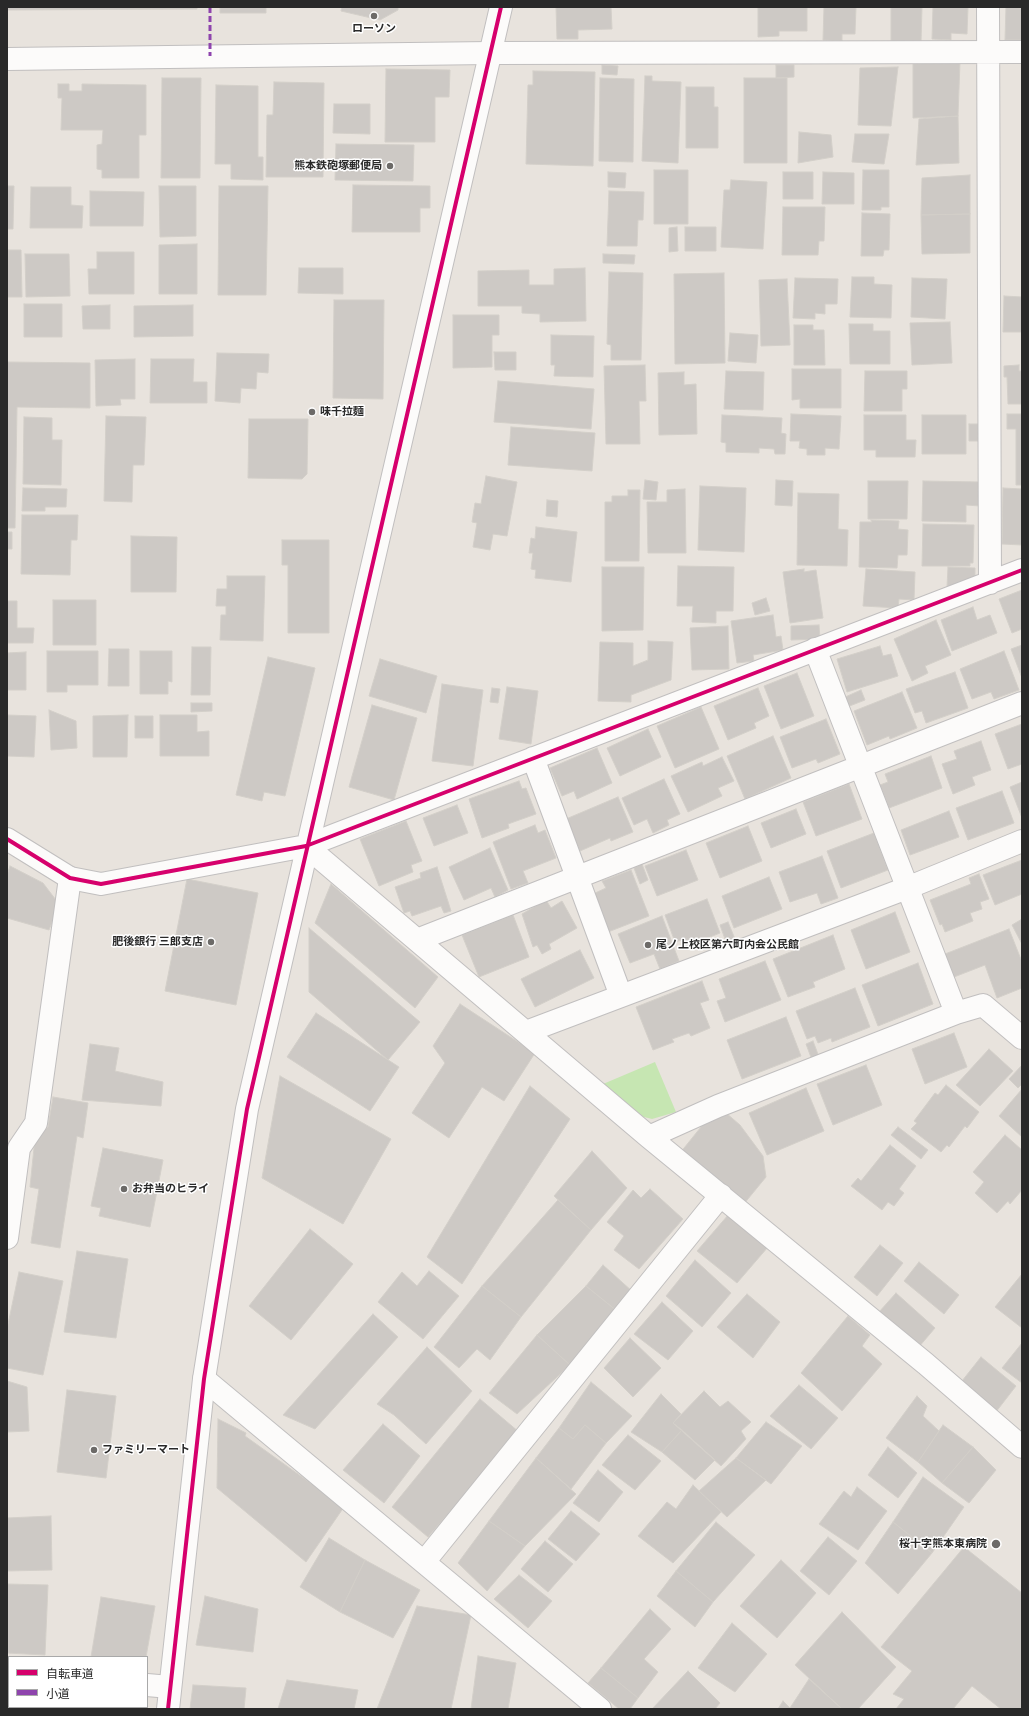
<!DOCTYPE html>
<meta charset="utf-8">
<style>
body{margin:0}
#map{position:relative;width:1029px;height:1716px;overflow:hidden;background:#e8e3dd;font-family:"PT Sans","Noto Sans JP",sans-serif}
canvas{display:block}
.frame{position:absolute;inset:0;border:8px solid #292929;pointer-events:none}
.legend{position:absolute;left:8px;top:1656px;width:140px;height:52px;box-sizing:border-box;background:#fff;border:1px solid #a9a9a9;margin:0;padding:5px 7px;list-style:none;font-size:12px;color:#292929}
.legend li{display:flex;align-items:center;gap:8px;height:20px}
.legend b{width:20px;border:1px solid #a9a9a9}
</style>
<div id="map">
<canvas width="1029" height="1716"></canvas>
<div class="frame"></div>
<ul class="legend">
<li><b style="height:5px;background:#d6006c"></b>自転車道</li>
<li><b style="height:5px;background:#8e44ad"></b>小道</li>
</ul>
</div>
<script>
const ctx = document.querySelector('canvas').getContext('2d');
ctx.lineJoin = 'round';
function paint(path, color) { ctx.fillStyle = color; ctx.fill(path, 'evenodd'); }
const shape = rows => new Path2D(rows.map(r => 'M' + r).join(''));
function trace(path, color, width, dash) { ctx.strokeStyle = color; ctx.lineWidth = width; ctx.lineCap = dash ? 'butt' : 'round'; ctx.setLineDash(dash || []); ctx.stroke(path); }
function label(font, color, halo, rows, align = 'center') {
  ctx.font = font + ' "PT Sans","Noto Sans JP",sans-serif'; ctx.lineWidth = 3; ctx.setLineDash([]); ctx.textBaseline = 'middle'; ctx.strokeStyle = halo; ctx.fillStyle = color; for (const [text, x, y, turn = 0] of rows) {
    ctx.save(); ctx.translate(x, y); ctx.rotate((+turn || 0) * Math.PI / 180); ctx.textAlign = isNaN(turn) ? turn : align; if (halo) ctx.strokeText(text, 0, 0); ctx.fillText(text, 0, 0); ctx.restore();
  }
}
const green = shape([
 [655,1062,676,1112,652,1119,640,1116,603,1084]
]);
const building = shape([
 [7,7,197,7,197,9,7,10,7,7],
 [220,7,266,7,266,13,220,13,220,7],
 [342,7,398,7,398,10,380,20,341,11,342,7],
 [556,7,611,7,612,29,578,30,578,39,557,39,556,7],
 [758,7,807,7,807,31,779,31,779,36,758,37,758,7],
 [824,7,856,7,855,34,842,34,842,41,823,40,824,7],
 [891,7,922,7,921,42,891,42,891,7],
 [933,7,968,7,967,34,951,33,951,40,932,39,933,7],
 [1006,7,1022,8,1022,40,1005,40,1006,7],
 [960,62,958,116,913,118,913,64,960,62],
 [602,65,618,66,617,75,602,74,602,65],
 [776,65,794,65,794,77,776,78,776,65],
 [898,67,891,126,858,125,860,68,898,67],
 [386,69,450,70,449,97,435,97,435,142,385,142,386,69],
 [533,71,595,72,593,166,526,164,528,85,533,85,533,71],
 [645,76,652,76,652,81,681,82,678,163,642,161,645,76],
 [162,78,201,78,200,178,161,178,162,78],
 [600,78,634,79,633,162,599,161,600,78],
 [744,78,787,78,787,163,744,163,744,78],
 [274,82,324,83,323,177,266,177,267,115,273,115,274,82],
 [58,84,69,84,69,91,82,91,82,84,146,85,146,135,139,135,139,178,102,178,102,170,97,169,97,145,102,144,103,130,61,130,62,98,58,98,58,84],
 [216,85,258,86,258,157,263,157,263,180,231,179,231,164,215,164,216,85],
 [686,87,714,87,714,107,718,107,718,148,686,148,686,87],
 [334,104,370,104,370,134,333,133,334,104],
 [958,116,959,163,916,165,919,119,958,116],
 [799,132,831,135,833,157,798,163,799,132],
 [855,134,889,134,884,164,852,162,855,134],
 [336,144,414,145,413,181,335,180,336,144],
 [654,170,688,170,688,224,654,224,654,170],
 [863,170,889,170,889,207,881,207,881,210,862,210,863,170],
 [608,172,626,173,625,188,608,187,608,172],
 [783,172,813,172,813,199,783,199,783,172],
 [823,172,854,173,854,204,822,204,823,172],
 [970,175,970,214,921,215,922,178,970,175],
 [731,180,767,182,763,249,721,247,724,190,730,190,731,180],
 [353,185,430,186,430,208,420,208,420,232,352,232,353,185],
 [7,186,14,186,13,229,7,229,7,186],
 [159,186,196,186,196,236,160,237,159,186],
 [219,186,268,186,266,295,218,295,219,186],
 [31,187,71,187,71,205,83,206,82,228,30,228,31,187],
 [90,191,144,192,143,226,90,226,90,191],
 [609,191,644,192,643,220,638,220,637,246,607,246,609,191],
 [783,207,825,207,824,241,819,241,818,255,782,255,783,207],
 [862,213,890,214,889,250,884,250,883,256,861,256,862,213],
 [970,214,970,253,922,254,921,215,970,214],
 [677,227,678,251,669,252,669,228,677,227],
 [685,227,716,227,716,251,685,251,685,227],
 [197,244,197,294,159,294,159,245,197,244],
 [8,250,21,250,22,297,7,297,8,250],
 [97,252,134,252,134,294,89,294,88,269,97,269,97,252],
 [25,254,69,254,70,296,26,297,25,254],
 [603,254,635,255,634,264,603,263,603,254],
 [299,268,343,268,343,294,298,293,299,268],
 [585,268,586,321,540,322,540,314,522,313,522,306,478,306,478,271,529,270,529,285,554,285,554,269,585,268],
 [609,272,643,273,641,360,611,360,611,345,607,344,609,272],
 [724,273,725,363,675,364,674,274,724,273],
 [852,277,874,277,874,284,892,285,891,318,850,317,852,277],
 [795,278,838,279,837,304,825,304,825,314,815,313,815,319,793,318,795,278],
 [912,278,947,279,945,319,911,317,912,278],
 [787,279,790,345,761,346,759,280,787,279],
 [1004,296,1022,297,1022,332,1003,332,1004,296],
 [334,300,384,300,383,399,333,398,334,300],
 [24,304,62,304,62,337,24,337,24,304],
 [110,305,110,329,83,329,82,306,110,305],
 [193,305,193,336,134,337,134,306,193,305],
 [453,315,499,315,499,335,492,335,492,367,453,368,453,315],
 [950,322,952,363,912,365,910,323,950,322],
 [849,324,873,324,873,331,890,331,890,364,850,364,849,324],
 [794,325,813,325,813,330,824,330,825,365,794,365,794,325],
 [730,333,758,335,756,363,728,361,730,333],
 [551,335,594,336,593,377,554,376,555,365,551,365,551,335],
 [494,352,516,352,516,370,495,370,494,352],
 [217,353,269,354,268,373,257,372,256,389,241,388,240,403,215,401,217,353],
 [135,359,135,399,120,399,121,405,96,406,95,360,135,359],
 [151,359,194,359,193,382,207,382,207,403,150,403,151,359],
 [7,362,90,363,90,408,17,407,15,528,7,528,7,362],
 [645,365,646,401,639,401,640,444,606,444,604,366,645,365],
 [1019,365,1019,371,1022,371,1022,404,1008,404,1007,377,1004,377,1004,366,1019,365],
 [792,369,841,369,841,408,800,408,800,399,792,400,792,369],
 [726,371,764,372,763,410,724,409,726,371],
 [865,371,907,371,907,389,902,389,902,411,864,411,865,371],
 [684,372,684,385,696,384,697,434,659,435,658,373,684,372],
 [498,381,594,389,591,429,494,422,498,381],
 [791,414,841,416,839,449,825,448,825,455,807,455,807,449,799,448,800,441,790,441,791,414],
 [1007,414,1022,414,1022,485,1016,485,1016,429,1007,429,1007,414],
 [722,415,782,418,781,433,786,434,785,454,775,454,774,449,759,448,759,453,726,452,726,443,721,442,722,415],
 [864,415,906,415,906,440,916,440,915,457,876,457,876,450,864,450,864,415],
 [922,415,966,415,966,454,922,454,922,415],
 [106,416,146,417,144,465,133,465,132,502,104,501,106,416],
 [24,417,52,418,52,440,62,440,61,485,23,484,24,417],
 [249,419,308,419,307,474,302,479,248,478,249,419],
 [969,424,980,424,980,441,969,441,969,424],
 [511,427,595,433,592,471,508,465,511,427],
 [486,476,517,482,507,536,493,534,490,550,473,547,477,523,472,522,475,503,481,504,486,476],
 [645,480,658,482,656,500,643,499,645,480],
 [776,480,793,481,792,506,775,505,776,480],
 [868,481,908,481,907,519,868,519,868,481],
 [923,481,980,482,980,506,966,505,966,522,922,521,923,481],
 [700,486,746,488,744,552,698,550,700,486],
 [23,488,67,489,66,507,45,507,45,511,22,511,23,488],
 [1003,488,1022,489,1022,545,1002,544,1003,488],
 [685,489,686,553,648,553,647,502,667,502,667,490,685,489],
 [628,490,640,490,639,561,605,561,605,502,612,502,612,496,628,496,628,490],
 [798,493,839,494,838,529,848,530,847,566,797,565,798,493],
 [547,500,558,501,557,517,546,516,547,500],
 [22,515,78,515,77,540,71,540,70,575,21,574,22,515],
 [871,520,899,521,898,529,908,530,907,555,898,555,897,568,859,567,860,522,872,522,871,520],
 [923,524,974,525,973,563,970,563,970,566,922,566,923,524],
 [536,527,577,532,571,582,535,578,536,570,531,569,533,553,529,553,531,538,535,539,536,527],
 [7,532,12,532,12,549,7,549,7,532],
 [131,536,177,537,176,592,131,592,131,536],
 [282,540,329,540,329,633,288,633,288,565,282,565,282,540],
 [678,566,734,567,733,611,716,611,716,623,692,622,693,606,677,606,678,566],
 [602,567,644,567,643,630,602,631,602,567],
 [948,567,975,568,975,577,947,587,948,567],
 [804,569,804,572,816,570,823,618,790,623,783,572,804,569],
 [866,569,915,572,914,600,899,599,898,608,863,606,866,569],
 [227,576,265,576,263,641,220,640,221,615,226,615,226,606,216,606,217,589,227,589,227,576],
 [1022,590,1022,629,1012,633,999,599,1022,590],
 [766,598,770,611,755,615,752,603,766,598],
 [53,600,96,600,96,645,53,645,53,600],
 [7,601,17,601,17,628,34,628,33,643,7,643,7,601],
 [973,607,977,620,990,615,997,633,952,651,941,620,973,607],
 [773,615,776,637,781,636,783,650,753,655,754,661,737,663,731,621,773,615],
 [936,620,951,655,925,666,928,673,912,681,894,639,936,620],
 [819,625,820,639,791,640,791,626,819,625],
 [728,626,729,669,692,670,690,628,728,626],
 [648,641,673,642,671,680,631,695,631,702,598,701,600,642,633,643,633,666,648,660,648,641],
 [1022,645,1022,678,1011,649,1022,645],
 [880,646,883,656,891,654,898,676,847,692,837,659,880,646],
 [192,647,211,647,210,695,191,695,192,647],
 [109,649,129,649,129,686,108,686,109,649],
 [47,651,98,651,98,685,67,685,67,692,47,692,47,651],
 [140,651,172,651,172,682,168,681,168,694,140,694,140,651],
 [1004,651,1019,690,994,699,991,692,972,699,960,669,1004,651],
 [26,652,26,690,7,690,7,653,26,652],
 [268,657,315,668,285,796,264,792,262,801,236,795,268,657],
 [380,659,437,676,426,713,369,696,380,659],
 [955,672,968,708,926,723,922,711,915,713,906,689,955,672],
 [797,673,814,716,781,729,764,686,797,673],
 [442,684,483,690,473,766,432,761,442,684],
 [507,687,538,691,531,744,499,739,507,687],
 [492,688,500,689,498,703,490,702,492,688],
 [758,688,769,716,754,723,756,728,728,740,714,706,758,688],
 [861,690,865,700,847,707,843,698,861,690],
 [902,692,917,728,890,739,889,736,867,745,854,711,902,692],
 [191,703,212,703,212,711,191,712,191,703],
 [372,705,417,718,394,800,349,787,372,705],
 [701,707,719,749,675,768,657,726,701,707],
 [49,710,76,721,77,748,51,750,49,710],
 [7,715,36,716,34,757,7,756,7,715],
 [128,715,127,757,93,757,93,716,128,715],
 [160,715,197,715,197,732,209,731,209,756,160,756,160,715],
 [135,716,153,716,153,738,135,738,135,716],
 [826,719,840,754,818,763,816,759,792,768,780,737,826,719],
 [1022,724,1022,764,1008,769,995,734,1022,724],
 [648,729,661,757,620,776,607,748,648,729],
 [773,736,791,778,745,799,727,756,773,736],
 [981,741,991,770,972,777,975,785,953,794,942,764,957,759,954,751,981,741],
 [597,748,612,783,577,799,574,791,562,796,550,768,597,748],
 [931,756,942,788,889,808,880,785,888,782,885,774,931,756],
 [722,757,734,781,718,788,722,796,688,812,671,776,702,762,703,766,722,757],
 [664,779,680,814,667,820,669,825,653,833,647,819,634,825,622,798,664,779],
 [519,781,522,789,526,788,536,814,508,824,509,828,482,838,469,799,519,781],
 [1022,782,1022,818,1010,787,1022,782],
 [849,784,862,819,816,836,803,802,849,784],
 [1002,791,1014,823,968,840,956,808,1002,791],
 [618,797,633,832,611,841,610,838,580,851,566,819,618,797],
 [457,805,468,833,434,846,423,818,457,805],
 [796,809,806,834,771,848,761,823,796,809],
 [949,811,959,837,910,855,901,830,949,811],
 [406,821,422,861,411,865,413,872,379,886,360,839,406,821],
 [535,825,538,833,545,830,556,858,523,871,528,883,511,889,493,842,535,825],
 [748,826,762,861,720,878,706,843,748,826],
 [874,833,888,870,841,888,827,851,874,833],
 [490,848,508,890,495,897,491,888,464,900,449,867,490,848],
 [686,850,698,880,657,896,645,866,686,850],
 [822,856,838,898,821,904,817,893,790,902,779,872,822,856],
 [1022,860,1022,894,995,905,983,875,1022,860],
 [642,864,648,880,640,884,634,868,642,864],
 [10,866,43,883,59,904,49,930,7,918,7,875,10,866],
 [437,867,451,911,444,913,441,906,412,916,410,911,404,913,395,887,421,878,420,873,437,867],
 [631,870,649,916,608,932,593,894,606,888,602,881,631,870],
 [979,874,989,899,980,902,982,909,970,913,973,921,945,932,942,924,940,925,930,900,971,884,969,878,979,874],
 [769,877,782,909,734,928,722,896,769,877],
 [187,879,258,893,236,1005,165,991,187,879],
 [331,884,438,977,415,1008,315,923,331,884],
 [707,899,720,933,685,947,682,940,675,942,665,915,707,899],
 [546,900,551,908,562,901,577,928,549,944,551,949,542,954,537,945,533,947,522,914,546,900],
 [895,912,910,952,866,969,851,930,895,912],
 [513,915,529,957,479,977,462,935,513,915],
 [662,916,679,961,660,969,654,954,630,963,618,934,662,916],
 [1022,919,1022,944,1012,925,1022,919],
 [728,922,735,939,726,942,720,925,728,922],
 [309,928,420,1022,388,1060,309,992,309,928],
 [1009,929,1022,962,1022,988,997,998,985,965,954,977,945,954,1009,929],
 [833,935,845,969,813,982,815,987,788,997,773,959,833,935],
 [580,950,594,978,535,1007,521,979,580,950],
 [765,961,781,1000,725,1022,717,1001,726,998,719,979,765,961],
 [918,963,933,1004,878,1026,862,985,918,963],
 [702,981,709,1000,700,1003,710,1028,691,1036,689,1033,672,1039,674,1042,653,1050,636,1007,702,981],
 [855,988,870,1027,832,1042,831,1038,818,1043,815,1036,807,1039,796,1011,855,988],
 [460,1004,535,1053,504,1101,482,1087,449,1138,412,1113,445,1063,433,1046,460,1004],
 [316,1013,399,1067,370,1111,287,1057,316,1013],
 [786,1017,801,1056,742,1079,727,1040,786,1017],
 [954,1033,967,1067,925,1084,912,1049,954,1033],
 [813,1041,819,1057,812,1060,806,1044,813,1041],
 [90,1044,119,1048,115,1071,163,1082,161,1106,82,1100,90,1044],
 [989,1049,1013,1071,980,1106,956,1085,989,1049],
 [866,1065,882,1105,833,1125,817,1084,866,1065],
 [1022,1065,1022,1084,1018,1088,1009,1079,1022,1065],
 [280,1076,391,1139,343,1224,262,1178,280,1076],
 [946,1085,979,1112,967,1128,965,1126,949,1147,947,1145,941,1152,911,1129,917,1123,914,1121,935,1093,938,1095,946,1085],
 [530,1086,570,1119,462,1284,427,1257,530,1086],
 [806,1088,824,1131,767,1155,749,1113,806,1088],
 [1022,1089,1022,1137,999,1116,1022,1089],
 [53,1097,88,1103,83,1138,77,1136,60,1248,31,1243,39,1189,30,1187,35,1138,48,1127,53,1097],
 [718,1106,740,1125,763,1156,766,1177,743,1205,680,1153,718,1106],
 [898,1127,928,1150,921,1159,891,1135,898,1127],
 [1005,1135,1022,1150,1022,1190,1010,1204,1008,1201,997,1213,975,1193,984,1182,973,1172,1005,1135],
 [890,1145,916,1166,899,1189,904,1193,894,1206,888,1202,882,1210,851,1186,858,1178,861,1181,890,1145],
 [103,1148,163,1160,150,1227,99,1216,101,1208,91,1206,103,1148],
 [592,1151,627,1188,591,1230,554,1196,592,1151],
 [650,1189,683,1219,639,1269,614,1250,624,1236,607,1222,633,1190,641,1198,650,1189],
 [558,1200,591,1230,521,1317,482,1286,558,1200],
 [729,1214,768,1247,737,1283,697,1251,729,1214],
 [310,1229,353,1264,291,1340,249,1306,310,1229],
 [880,1245,903,1263,877,1296,854,1277,880,1245],
 [77,1251,128,1259,116,1338,64,1332,77,1251],
 [695,1260,731,1293,702,1327,666,1296,695,1260],
 [919,1262,959,1295,944,1314,904,1281,919,1262],
 [603,1265,633,1292,617,1311,586,1286,603,1265],
 [429,1271,459,1296,423,1339,378,1302,402,1272,417,1286,429,1271],
 [19,1272,63,1281,43,1375,7,1368,7,1329,19,1272],
 [1022,1274,1022,1328,995,1307,1022,1274],
 [482,1286,521,1317,490,1360,477,1349,459,1368,434,1347,482,1286],
 [586,1286,617,1311,570,1365,537,1335,586,1286],
 [896,1293,935,1328,918,1348,879,1312,896,1293],
 [747,1294,780,1322,753,1358,717,1327,747,1294],
 [662,1302,693,1331,668,1360,634,1334,662,1302],
 [373,1314,398,1337,315,1429,283,1415,373,1314],
 [848,1316,870,1335,862,1346,882,1364,842,1411,801,1373,848,1316],
 [537,1335,570,1365,517,1414,489,1393,537,1335],
 [630,1338,661,1368,633,1397,604,1368,630,1338],
 [1022,1343,1022,1383,1002,1368,1022,1343],
 [427,1347,472,1391,426,1444,394,1415,377,1404,427,1347],
 [981,1357,1016,1386,992,1417,958,1386,981,1357],
 [7,1381,27,1387,29,1431,7,1432,7,1381],
 [591,1382,632,1416,606,1443,585,1425,573,1439,559,1428,591,1382],
 [799,1385,838,1418,811,1449,770,1416,799,1385],
 [67,1390,116,1396,106,1478,57,1472,67,1390],
 [704,1391,720,1407,728,1401,751,1422,741,1431,746,1439,721,1466,673,1423,704,1391],
 [661,1394,681,1414,673,1423,682,1430,662,1452,631,1432,661,1394],
 [917,1396,927,1406,923,1416,939,1431,918,1462,886,1438,917,1396],
 [480,1399,519,1432,428,1537,392,1507,480,1399],
 [218,1419,246,1433,245,1436,344,1507,306,1562,217,1488,218,1419],
 [766,1422,802,1446,771,1484,736,1458,766,1422],
 [383,1424,420,1456,384,1503,343,1470,383,1424],
 [585,1425,606,1443,571,1489,536,1458,559,1428,573,1439,585,1425],
 [943,1425,973,1447,942,1483,918,1462,943,1425],
 [682,1430,715,1460,695,1480,662,1452,682,1430],
 [628,1435,661,1461,635,1490,602,1465,628,1435],
 [888,1447,917,1473,898,1498,868,1475,888,1447],
 [973,1447,996,1470,969,1503,942,1483,973,1447],
 [536,1458,576,1494,525,1546,489,1521,536,1458],
 [736,1458,766,1480,727,1517,699,1491,736,1458],
 [598,1470,623,1492,599,1522,573,1503,598,1470],
 [923,1477,964,1507,932,1553,893,1522,923,1477],
 [693,1485,721,1512,673,1563,638,1536,667,1502,676,1509,693,1485],
 [857,1487,887,1511,858,1550,819,1524,844,1491,851,1497,857,1487],
 [571,1511,600,1534,576,1561,548,1539,571,1511],
 [51,1516,52,1570,7,1571,7,1518,51,1516],
 [489,1521,525,1546,487,1591,458,1563,489,1521],
 [716,1522,755,1555,713,1602,676,1571,716,1522],
 [893,1522,932,1553,898,1594,865,1563,893,1522],
 [828,1537,857,1561,829,1595,800,1571,828,1537],
 [329,1538,365,1560,340,1612,300,1587,329,1538],
 [545,1541,573,1564,548,1592,521,1569,545,1541],
 [964,1547,1022,1593,1022,1709,1001,1709,972,1686,953,1709,896,1709,904,1699,893,1694,912,1671,881,1647,964,1547],
 [365,1560,420,1590,393,1638,340,1612,365,1560],
 [781,1560,816,1593,777,1638,740,1606,781,1560],
 [676,1571,713,1602,695,1627,657,1596,676,1571],
 [519,1575,552,1601,528,1628,494,1599,519,1575],
 [7,1584,48,1585,45,1655,7,1653,7,1584],
 [205,1596,258,1609,253,1652,196,1645,205,1596],
 [101,1597,155,1606,146,1657,91,1657,101,1597],
 [417,1606,471,1615,451,1709,377,1709,417,1606],
 [650,1609,671,1629,644,1659,658,1672,638,1698,601,1668,650,1609],
 [842,1612,896,1667,858,1709,842,1709,795,1665,842,1612],
 [732,1623,767,1654,735,1692,698,1668,732,1623],
 [478,1656,516,1663,508,1709,471,1709,478,1656],
 [601,1668,638,1698,630,1709,619,1709,588,1683,601,1668],
 [688,1671,720,1703,715,1709,652,1709,688,1671],
 [809,1679,842,1709,792,1709,790,1708,809,1679],
 [287,1680,358,1690,354,1709,278,1709,287,1680],
 [193,1685,246,1688,244,1709,190,1709,193,1685],
 [783,1701,790,1708,792,1709,778,1709,783,1701],
 [22,1707,64,1707,64,1709,22,1709,22,1707]
]);
const minor = shape([
 [988,7,990,583],
 [7,59,490,53,1022,52],
 [1022,570,306,846,649,1137,926,1364,1022,1447],
 [815,649,956,1013],
 [533,758,621,996],
 [417,940,1022,703],
 [526,1032,907,888,1022,841],
 [649,1137,718,1106,956,1013,983,1005,1022,1038],
 [7,1238,19,1148,36,1123,70,878],
 [204,1379,600,1709],
 [424,1562,721,1195],
 [7,1677,9,1677],
 [147,1685,170,1687]
]);
const tertiary = shape([
 [7,839,70,878,101,884,306,846],
 [168,1709,204,1379,247,1109,501,7]
]);
const quiet = shape([
 [210,7,210,56]
]);
const cycleway = shape([
 [7,839,70,878,101,884,306,846,1022,570],
 [168,1709,204,1379,247,1109,501,7]
]);
const markers = [
 [374,16,4,"#6c6a68"],
 [390,166,4,"#6c6a68"],
 [312,412,4,"#6c6a68"],
 [211,942,4,"#6c6a68"],
 [648,945,4,"#6c6a68"],
 [124,1189,4,"#6c6a68"],
 [94,1450,4,"#6c6a68"],
 [996,1544,5,"#6c6a68"]
];
const poiNames = [
 ["ローソン",374,29,"center"],
 ["熊本鉄砲塚郵便局",382,166,"right"],
 ["味千拉麵",320,412],
 ["肥後銀行 三郎支店",203,942,"right"],
 ["尾ノ上校区第六町内会公民館",656,945],
 ["お弁当のヒライ",132,1189],
 ["ファミリーマート",102,1450],
 ["桜十字熊本東病院",987,1544,"right"]
];
paint(green, '#c6e6b2');
paint(building, '#cdc9c5');
trace(building, '#d3cfc9', 1);
trace(minor, '#c1bfbf', 24);
trace(tertiary, '#c1bfbf', 24);
trace(minor, '#fcfbfa', 22);
trace(tertiary, '#fcfbfa', 22);
trace(quiet, '#8e44ad', 3, [6, 3]);
trace(cycleway, '#d6006c', 4);
for (const [x, y, r, color] of markers) { const dot = new Path2D(); dot.arc(x, y, r, 0, 2 * Math.PI); ctx.fillStyle = color; ctx.fill(dot); trace(dot, '#fff', 1.5); }
label('bold 11px', '#292929', '#fff', poiNames, 'left');
</script>
